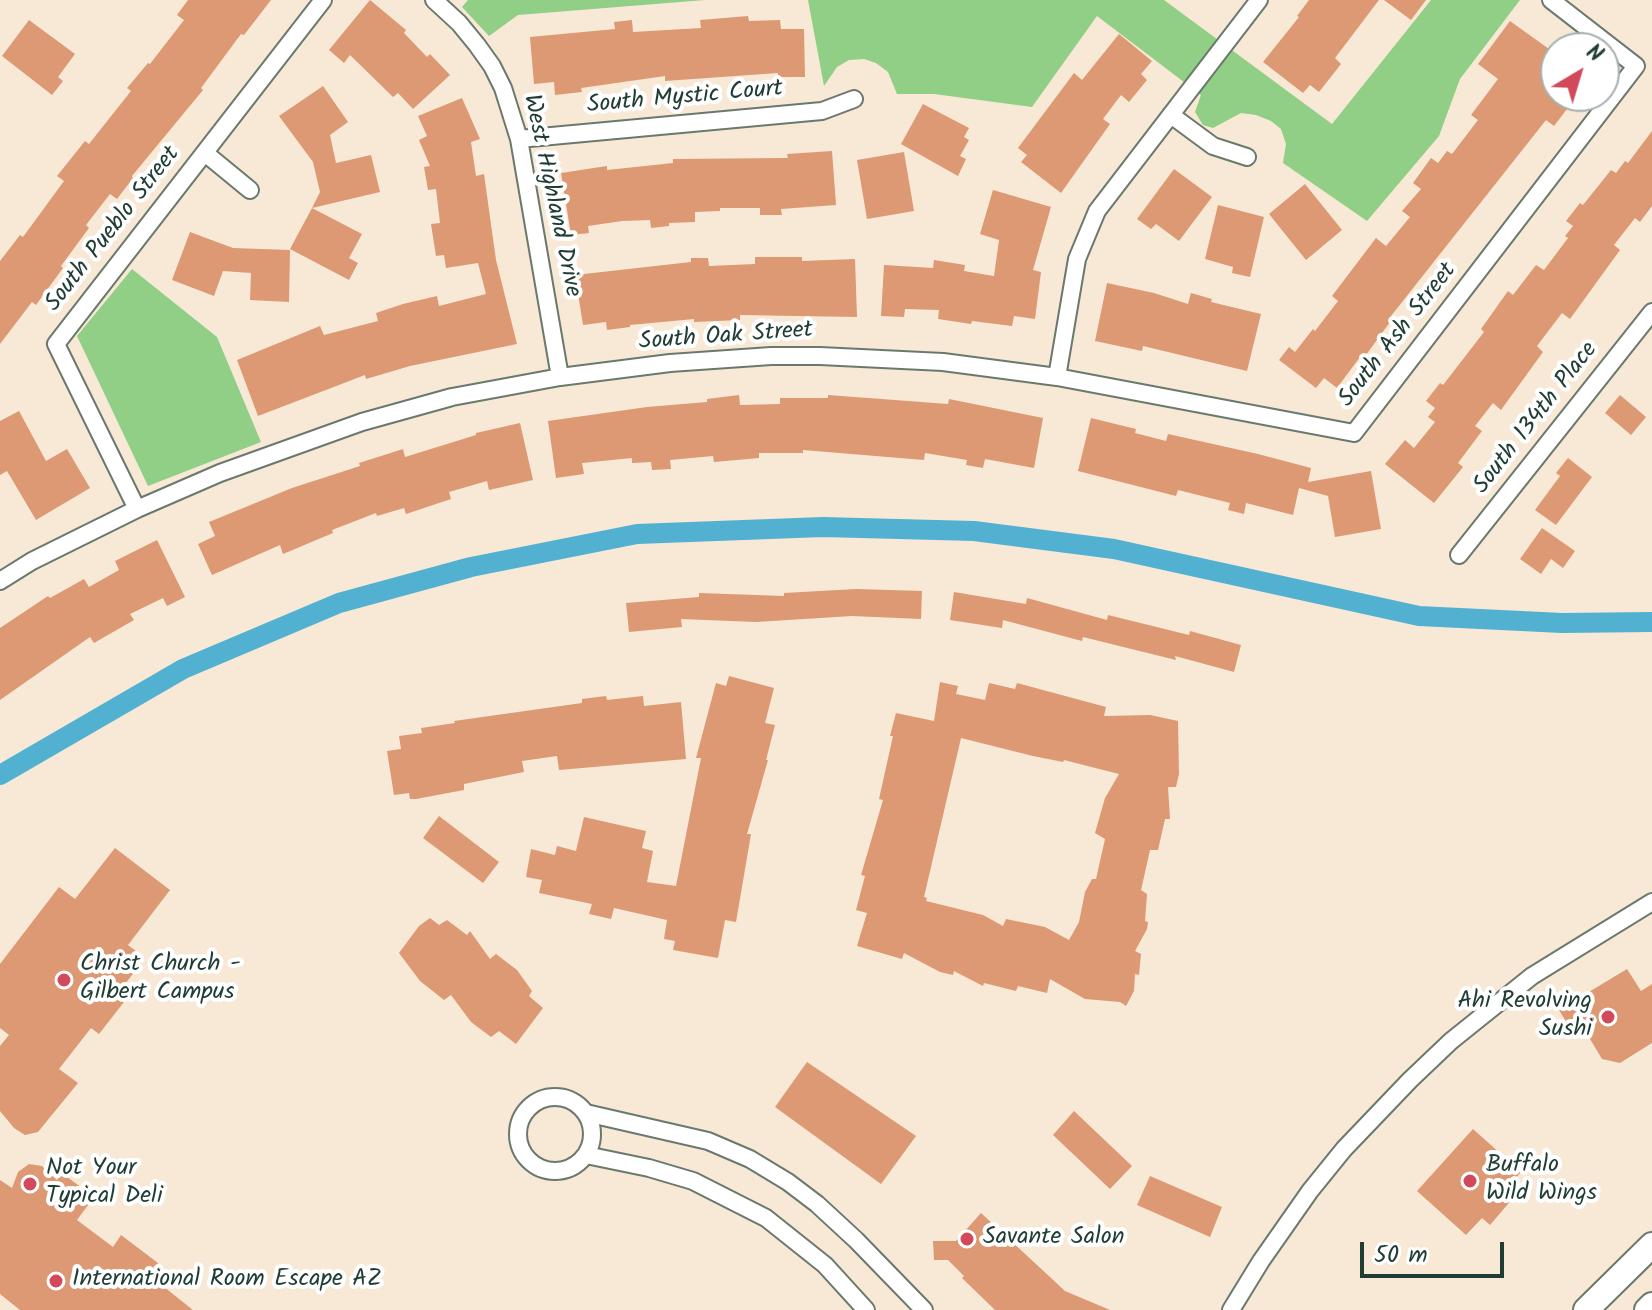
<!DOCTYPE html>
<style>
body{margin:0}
#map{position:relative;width:1652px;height:1310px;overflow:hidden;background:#f7e9d6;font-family:Kalam,sans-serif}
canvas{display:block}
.north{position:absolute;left:1540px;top:32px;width:80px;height:80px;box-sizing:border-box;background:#fff;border:2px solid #a5b1ae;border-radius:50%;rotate:38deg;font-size:22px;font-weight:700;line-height:32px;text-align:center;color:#1f3d34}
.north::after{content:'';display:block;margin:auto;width:28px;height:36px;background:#d1495b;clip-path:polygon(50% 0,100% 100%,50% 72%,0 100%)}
.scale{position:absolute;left:1360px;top:1242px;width:144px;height:36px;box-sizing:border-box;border:4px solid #1f3d34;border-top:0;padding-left:10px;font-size:24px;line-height:28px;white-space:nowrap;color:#1f3d34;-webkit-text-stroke:6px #fff;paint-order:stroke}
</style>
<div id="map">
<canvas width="1652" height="1310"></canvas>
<div class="north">N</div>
<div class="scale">50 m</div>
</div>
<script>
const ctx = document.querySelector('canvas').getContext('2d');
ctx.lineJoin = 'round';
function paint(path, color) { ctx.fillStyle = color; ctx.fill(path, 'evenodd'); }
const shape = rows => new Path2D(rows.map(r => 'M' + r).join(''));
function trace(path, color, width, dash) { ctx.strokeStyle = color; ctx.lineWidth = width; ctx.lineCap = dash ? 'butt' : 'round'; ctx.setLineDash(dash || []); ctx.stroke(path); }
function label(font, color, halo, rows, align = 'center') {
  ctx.font = font + ' Kalam,sans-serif'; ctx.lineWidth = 8; ctx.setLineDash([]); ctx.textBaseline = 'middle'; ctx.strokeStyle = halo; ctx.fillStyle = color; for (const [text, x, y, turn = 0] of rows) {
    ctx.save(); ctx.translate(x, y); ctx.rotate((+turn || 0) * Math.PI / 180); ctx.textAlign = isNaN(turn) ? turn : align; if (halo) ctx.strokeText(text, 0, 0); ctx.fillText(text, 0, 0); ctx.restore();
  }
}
const green = shape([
 [468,0,705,0,518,15,489,36,462,7],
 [808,0,1164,0,1332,124,1431,0,1520,0,1460,79,1439,136,1367,221,1283,163,1286,144,1281,129,1271,121,1256,115,1241,113,1213,128,1203,125,1195,112,1201,95,1097,16,1032,107,934,94,897,94,888,72,876,63,864,59,849,60,837,67,824,86],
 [132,269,217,337,261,442,148,486,77,336]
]);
const canal = shape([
 [0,775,183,669,339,603,471,567,637,534,823,527,974,531,1114,549,1419,616,1562,623,1652,622]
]);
const building = shape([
 [188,0,271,0,244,35,241,34,201,88,203,90,132,176,133,178,117,199,110,194,86,225,89,228,61,266,63,268,36,305,32,302,0,344,0,261,20,235,23,237,64,181,57,176,85,141,89,144,131,91,127,88,148,63,150,64,184,20,177,15],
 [370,0,406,30,404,33,427,57,430,54,450,75,413,109,398,93,393,97,350,55,344,63,329,50],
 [1309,0,1379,0,1335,58,1341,64,1319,92,1310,85,1303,93,1263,62,1299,17,1297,16],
 [1384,0,1426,0,1411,20],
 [748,16,749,21,780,20,781,29,804,29,805,77,778,77,778,73,665,81,665,76,581,88,582,92,555,95,554,82,534,84,530,37,615,29,614,22,632,20,633,32,701,28,700,20],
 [29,20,75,54,58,77,63,81,52,95,2,56],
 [1510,21,1556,54,1556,96,1577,96,1554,126,1546,120,1391,316,1393,318,1366,355,1363,353,1337,388,1324,378,1316,388,1279,360,1289,347,1295,352,1313,329,1315,331,1338,301,1332,296,1376,238,1386,246,1410,217,1402,211,1421,189,1413,183,1431,158,1438,163,1447,151,1452,154,1478,120,1471,115,1498,79,1478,64],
 [1119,34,1152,61,1141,74,1147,80,1129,102,1121,95,1103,119,1110,124,1061,193,1021,162,1027,155,1018,148,1074,73,1082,80],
 [323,86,348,122,330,135,336,163,371,155,380,192,312,208,320,192,313,162,279,116],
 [462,98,480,139,471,142,476,176,484,174,496,260,517,344,410,366,366,379,365,375,258,416,237,360,320,326,324,335,378,321,376,313,403,304,437,296,439,306,486,294,478,263,446,268,444,255,436,256,431,224,440,223,436,189,428,190,424,167,430,166,419,140,427,136,418,116],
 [923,104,969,128,964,137,969,140,960,156,966,159,958,176,901,144],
 [1652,131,1652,206,1640,222,1635,218,1614,245,1620,250,1570,319,1562,313,1537,346,1543,352,1501,410,1493,403,1475,426,1482,431,1458,463,1463,467,1434,503,1385,464,1405,440,1414,448,1435,422,1428,417,1435,408,1426,401,1440,383,1443,385,1484,332,1481,329,1508,291,1513,295,1536,265,1544,270,1568,238,1565,236,1573,226,1566,221,1580,203,1583,205,1611,170,1616,173,1625,161,1628,163],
 [832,151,836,205,781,209,782,215,760,215,760,208,720,208,720,211,695,212,695,222,669,223,669,226,651,228,650,220,622,221,588,226,589,233,571,235,561,173,607,166,607,170,673,163,673,159,788,158,787,154],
 [904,152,914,211,867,219,857,160],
 [1174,169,1212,197,1179,241,1156,224,1151,229,1137,219],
 [1305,184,1342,230,1306,260,1269,214],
 [993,190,1051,207,1033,270,1041,272,1035,319,1014,316,1012,326,972,321,971,324,938,319,939,310,905,309,904,317,881,316,884,265,933,268,934,260,965,265,964,271,994,276,999,240,980,234],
 [1218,205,1264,217,1250,277,1232,273,1233,267,1205,259],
 [312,208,362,234,349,258,358,263,349,280,290,249],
 [190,232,233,248,290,250,289,302,250,300,251,273,223,271,214,296,172,280],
 [755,257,802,257,802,261,855,259,857,317,740,315,740,320,694,322,694,319,630,325,630,327,607,330,606,322,583,325,575,275,691,262,691,258,708,258,709,266,755,264],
 [1107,283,1154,293,1188,304,1191,293,1212,299,1211,302,1261,314,1247,371,1143,346,1142,351,1095,341],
 [739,395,740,405,780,404,780,398,828,398,828,395,948,404,949,399,1043,418,1034,468,985,459,983,468,966,465,967,460,925,453,924,460,803,450,803,453,759,453,759,458,714,462,713,456,670,460,671,469,652,470,651,462,632,463,632,458,582,463,584,474,556,478,548,421,647,407,707,402,707,399],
 [1620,395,1646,417,1631,435,1605,413],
 [19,411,46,461,67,449,90,488,36,520,7,471,0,475,0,421],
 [1091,418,1136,429,1135,433,1166,441,1168,434,1258,454,1311,468,1308,482,1371,471,1381,529,1335,537,1328,496,1299,488,1293,515,1246,503,1244,514,1228,510,1230,503,1178,490,1176,496,1078,471],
 [520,423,533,480,489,490,487,481,449,492,451,499,406,514,404,508,377,516,376,513,332,530,333,533,283,554,280,545,212,575,198,544,215,536,209,522,292,488,360,466,359,463,403,449,405,457,476,435,476,433],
 [1568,458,1592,477,1556,525,1535,510,1560,476,1556,473],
 [1542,528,1575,551,1563,568,1551,559,1541,574,1520,559],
 [157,540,185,597,167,606,163,598,130,614,134,620,94,643,90,637,0,700,0,628,48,596,50,598,84,579,89,587,119,570,115,561],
 [856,589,922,591,921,619,852,616,756,622,681,619,682,627,629,632,626,603,699,597,699,593,784,596,784,593],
 [954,592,1026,604,1027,598,1107,620,1108,615,1189,635,1190,631,1241,645,1234,672,1175,656,1176,660,1083,637,1082,641,1003,620,1002,628,950,620],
 [729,676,774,688,765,723,775,725,766,760,768,760,747,834,751,834,736,922,725,920,718,958,673,950,675,941,664,939,667,920,614,908,611,919,589,914,592,904,539,893,542,880,526,877,531,849,555,855,557,846,576,851,584,817,646,831,642,848,653,851,647,882,676,886,701,758,696,758,716,683,726,686],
 [940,682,958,686,956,694,985,700,989,683,1015,689,1017,683,1106,707,1104,716,1150,715,1178,721,1179,774,1176,787,1168,787,1170,819,1165,819,1158,850,1150,850,1141,890,1147,894,1145,921,1148,922,1147,929,1135,951,1141,954,1139,975,1135,974,1134,991,1126,1006,1120,1002,1085,999,1050,979,1047,993,1018,986,1016,991,984,983,983,986,954,971,953,975,940,972,904,953,902,959,857,946,867,913,856,910,865,876,861,875,883,800,879,799,893,736,890,736,896,713,934,721],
 [961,738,1033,756,1063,762,1064,760,1119,774,1105,798,1095,833,1105,839,1096,879,1092,879,1085,892,1079,922,1069,940,1045,927,1006,919,1003,926,983,915,926,901,927,898,924,897],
 [606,696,607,700,643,696,644,706,681,702,686,759,559,770,557,756,522,761,524,772,464,784,464,790,416,799,410,799,409,793,394,795,387,751,401,749,399,736,422,733,421,728,455,723,454,721,582,703,582,699],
 [439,816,499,862,483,883,423,838],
 [115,848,170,890,128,945,145,958,116,996,124,1002,99,1034,91,1028,59,1069,78,1083,38,1132,25,1135,14,1128,0,1111,0,1046,9,1035,0,1028,0,964,59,887,75,899],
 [430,918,439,925,447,920,467,935,470,931,490,959,496,954,517,970,532,991,529,996,543,1008,516,1044,499,1031,491,1037,471,1022,451,995,444,1000,420,981,399,953,419,926],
 [1627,969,1641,991,1652,984,1652,1043,1620,1063,1602,1059,1581,1024,1571,1030,1559,1010],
 [807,1062,916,1136,881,1184,775,1107],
 [1074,1111,1132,1166,1110,1189,1053,1135],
 [1473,1129,1521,1172,1506,1190,1514,1197,1490,1225,1482,1218,1466,1235,1417,1191],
 [29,1164,42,1166,57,1180,62,1173,94,1197,77,1220,113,1247,121,1235,158,1263,149,1275,193,1310,20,1310,0,1294,0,1180,12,1188,18,1172],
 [1150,1176,1222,1207,1210,1237,1137,1205],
 [981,1213,1065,1291,1110,1310,995,1310,962,1278,964,1276,948,1260,934,1260,933,1241,956,1241]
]);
const minor = shape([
 [434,0,459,23,477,45,492,66,503,88,519,139,560,377],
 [1171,115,1213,146,1247,157],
 [519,139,822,111,854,99],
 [205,153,250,190],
 [1057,377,1077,259,1097,211,1259,0],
 [137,509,56,344,323,0],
 [1459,555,1652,312],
 [0,581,32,561,137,509,220,473,362,422,452,397,560,377,670,363,771,356,820,356,943,362,1057,377,1354,433,1636,66,1551,0],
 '518 1134a37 37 0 1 1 74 0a37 37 0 1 1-74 0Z',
 [586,1113,708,1141,750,1159,788,1182,817,1204,856,1240,924,1310],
 [586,1155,649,1168,693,1181,766,1218,825,1265,866,1310],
 [1231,1310,1261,1261,1310,1191,1344,1149,1410,1080,1451,1041,1532,976,1652,902]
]);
const primary = shape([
 [1586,1310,1652,1245],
 [1647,1310,1652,1305]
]);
const markers = [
 [64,980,8,"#d1495b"],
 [1608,1017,8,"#d1495b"],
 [1470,1181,8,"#d1495b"],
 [30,1184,8,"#d1495b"],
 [967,1239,8,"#d1495b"],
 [56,1281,8,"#d1495b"]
];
const streetNames = [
 ["South Mystic Court",685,99,-5],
 ["West Highland Drive",550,196,78],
 ["South Pueblo Street",114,230,-52],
 ["South Ash Street",1399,336,-52],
 ["South Oak Street",726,338,-4],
 ["South 134th Place",1537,419,-52]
];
const poiNames = [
 ["Christ Church -",80,966],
 ["Gilbert Campus",80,994],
 ["Ahi Revolving",1592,1003,"right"],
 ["Sushi",1592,1031,"right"],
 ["Buffalo",1486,1167],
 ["Wild Wings",1486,1195],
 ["Not Your",46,1170],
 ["Typical Deli",46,1198],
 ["Savante Salon",983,1239],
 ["International Room Escape AZ",72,1281]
];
paint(green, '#90cf85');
trace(canal, '#52b1d1', 20);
paint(building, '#dc9973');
trace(minor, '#6b796d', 20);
trace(primary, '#6b796d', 28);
trace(minor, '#fff', 16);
trace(primary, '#fff', 24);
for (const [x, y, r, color] of markers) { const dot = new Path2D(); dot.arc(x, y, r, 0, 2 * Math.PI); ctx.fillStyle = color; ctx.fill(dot); trace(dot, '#fff', 3); }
label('24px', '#1f3d34', '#fff', streetNames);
label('24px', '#1f3d34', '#fff', poiNames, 'left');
</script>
